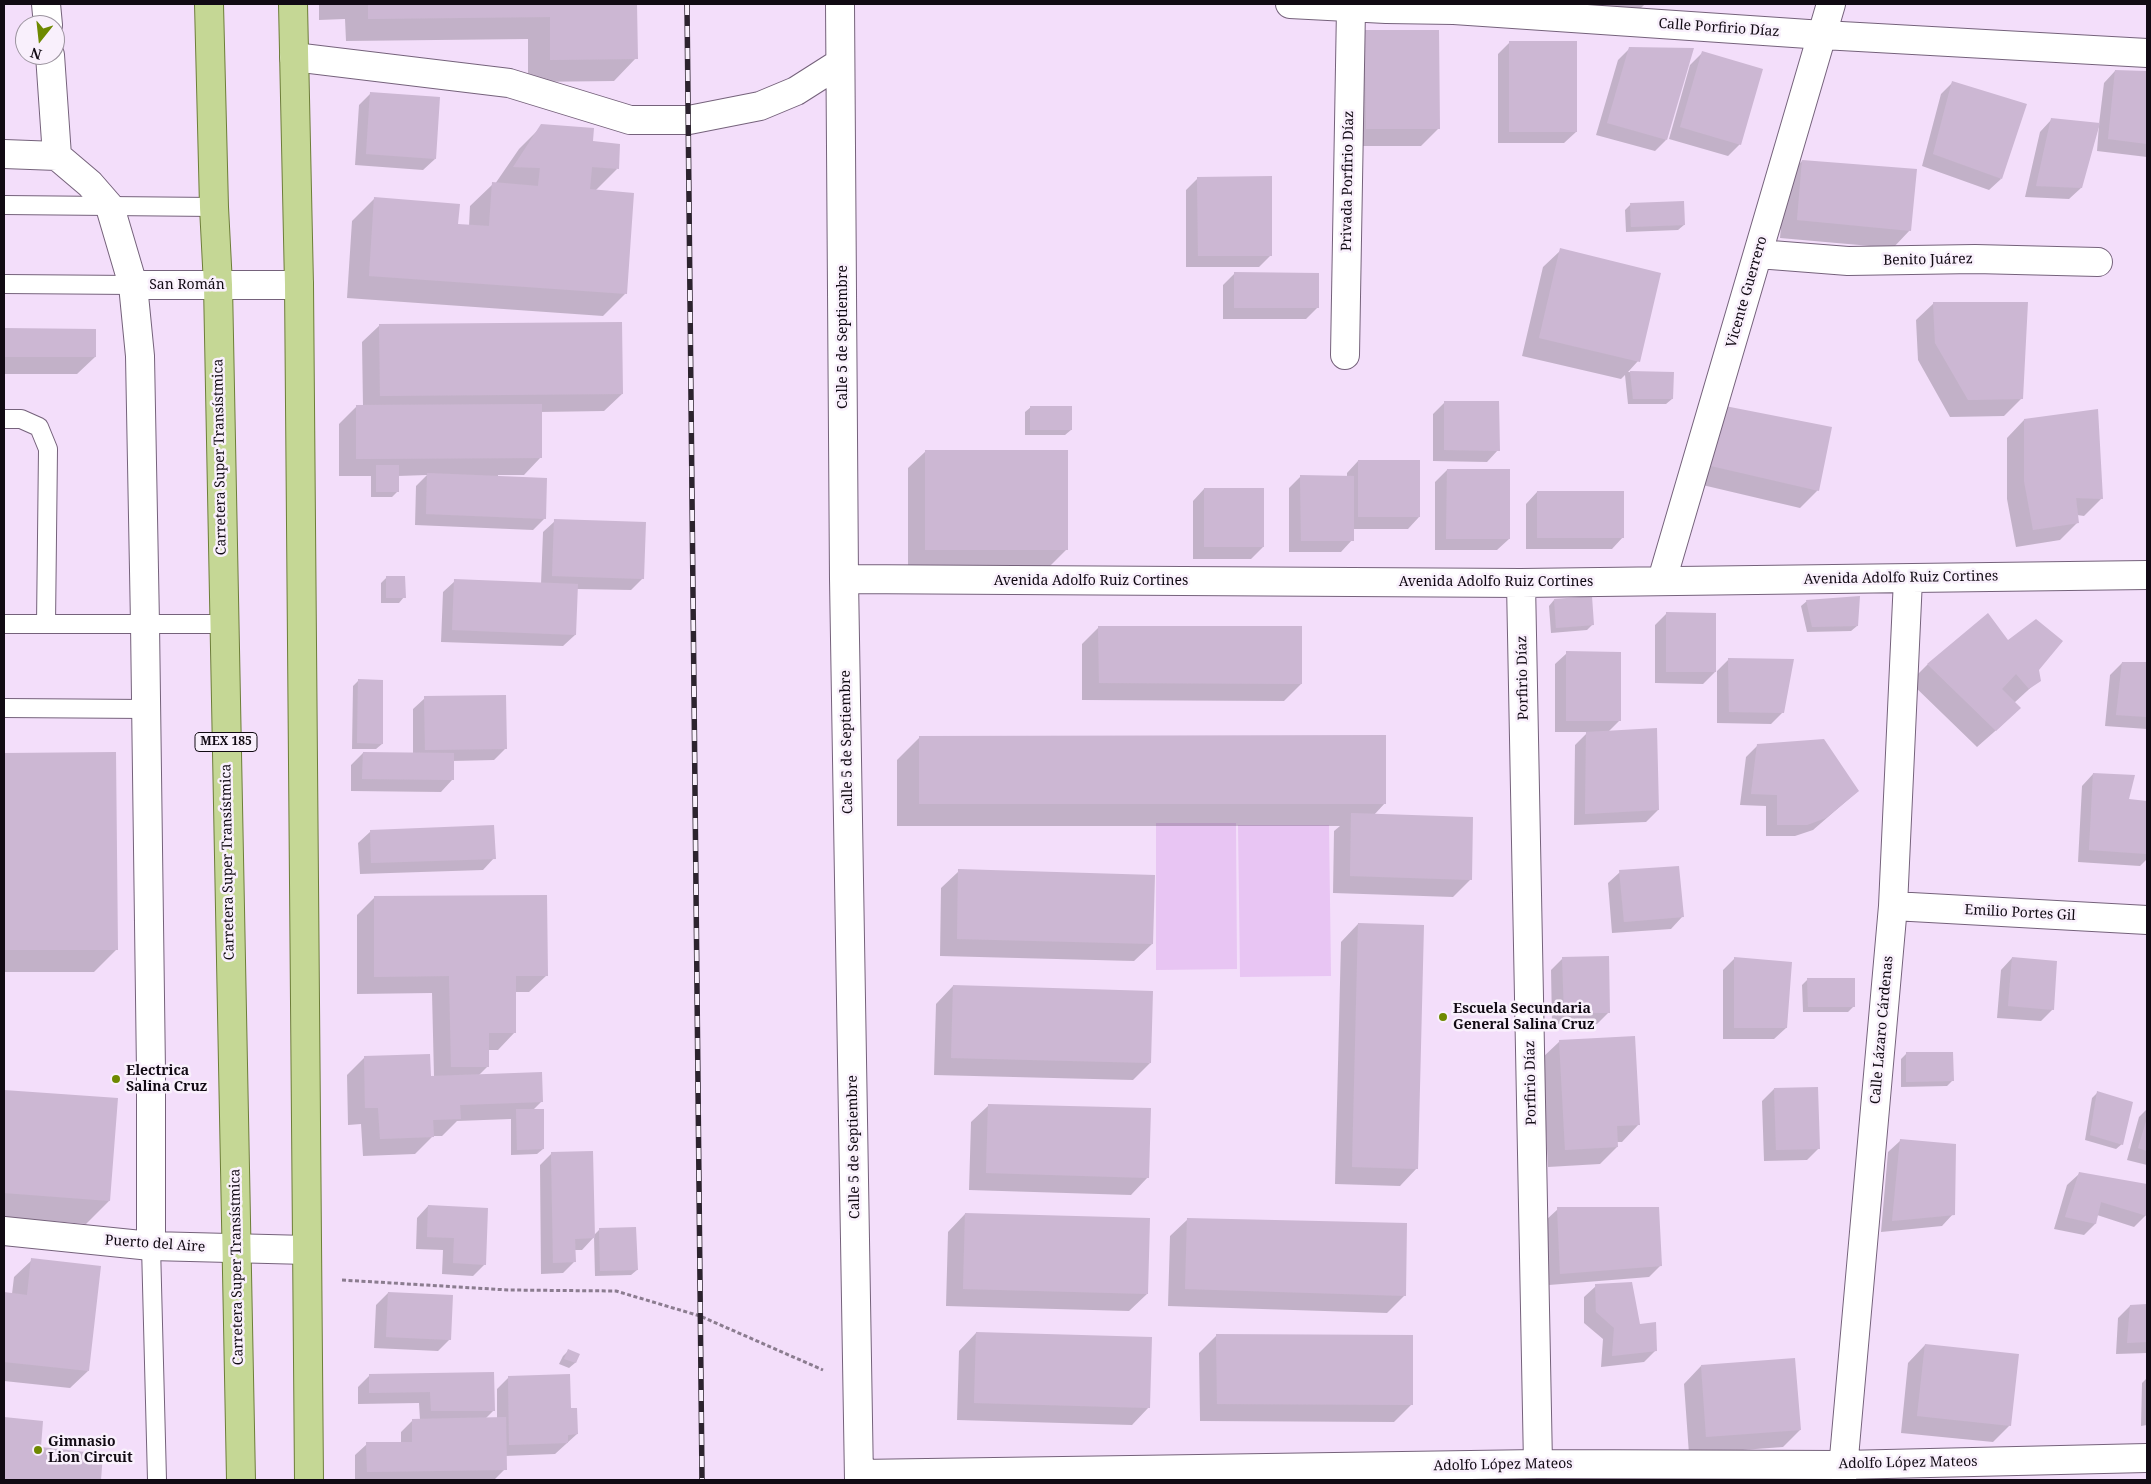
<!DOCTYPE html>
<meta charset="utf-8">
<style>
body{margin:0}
#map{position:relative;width:2151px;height:1484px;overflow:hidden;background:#f3defa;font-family:"Noto Serif",serif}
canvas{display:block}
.frame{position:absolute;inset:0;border:5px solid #110a13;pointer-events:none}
.north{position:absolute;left:15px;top:15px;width:50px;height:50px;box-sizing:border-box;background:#f9f0fc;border:1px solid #9c949f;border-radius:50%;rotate:196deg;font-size:14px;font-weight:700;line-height:20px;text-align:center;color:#110a13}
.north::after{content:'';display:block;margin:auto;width:18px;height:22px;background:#6e8900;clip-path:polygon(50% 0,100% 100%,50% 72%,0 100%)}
</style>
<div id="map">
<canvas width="2151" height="1484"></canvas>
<div class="frame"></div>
<div class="north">N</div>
</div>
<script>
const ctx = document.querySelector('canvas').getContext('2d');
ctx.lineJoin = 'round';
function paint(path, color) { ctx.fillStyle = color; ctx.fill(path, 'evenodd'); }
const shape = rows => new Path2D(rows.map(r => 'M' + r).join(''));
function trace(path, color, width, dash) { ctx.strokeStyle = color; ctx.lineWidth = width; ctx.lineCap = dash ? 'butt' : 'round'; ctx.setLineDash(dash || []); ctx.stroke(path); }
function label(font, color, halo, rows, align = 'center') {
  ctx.font = font + ' "Noto Serif",serif'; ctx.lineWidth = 5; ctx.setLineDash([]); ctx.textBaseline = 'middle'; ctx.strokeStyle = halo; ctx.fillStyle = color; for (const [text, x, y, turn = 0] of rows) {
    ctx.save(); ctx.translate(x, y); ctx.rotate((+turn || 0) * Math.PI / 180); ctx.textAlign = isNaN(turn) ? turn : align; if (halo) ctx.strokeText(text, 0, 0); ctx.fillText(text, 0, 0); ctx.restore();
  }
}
const green = shape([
 [1156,823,1236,823,1237,969,1156,970],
 [1238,825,1329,825,1331,976,1240,977]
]);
const shadow = shape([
 [319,4,635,4,636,58,614,81,528,82,528,39,346,41,345,19,319,20],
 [1539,4,1645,4,1635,14],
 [1366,31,1438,129,1421,146,1349,146,1348,48],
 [1510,42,1576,132,1564,143,1498,143,1498,54],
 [1630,48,1666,140,1655,151,1596,135,1618,60],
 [1702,53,1740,144,1728,156,1669,139,1690,65],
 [2115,71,2147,72,2147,157,2097,151,2099,125,2081,188,2069,199,2025,197,2040,132,2051,120,2099,124,2104,83],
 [1953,82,2001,179,1989,190,1922,166,1941,94],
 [371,93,435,159,423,170,355,165,359,105],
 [542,126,592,142,617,169,595,191,626,293,603,316,347,298,352,221,375,198,457,225,469,226,470,206,493,184,495,184,519,149],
 [1802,161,1910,230,1893,248,1780,238,1785,178],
 [1198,178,1271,255,1259,267,1186,267,1186,190],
 [1631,204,1684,225,1678,230,1626,232,1625,210],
 [1561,250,1638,361,1628,372,1672,374,1672,399,1666,404,1628,404,1625,375,1621,379,1522,356,1543,267],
 [1235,273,1318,307,1306,319,1223,319,1223,285],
 [1934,303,2022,398,2004,416,1950,417,1918,360,1916,320],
 [380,325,622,394,604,411,540,412,541,457,524,475,498,475,498,477,545,518,533,530,415,525,416,486,427,475,398,476,398,491,392,497,371,497,371,476,339,476,339,424,356,407,363,407,362,342],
 [4,330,95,330,95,357,77,374,4,374],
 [1445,402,1498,450,1487,462,1433,461,1433,414],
 [1031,407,1071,430,1065,435,1025,435,1025,412],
 [2024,420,2102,498,2084,516,2077,515,2078,522,2060,540,2016,547,2007,499,2007,438],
 [1708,425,1818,490,1800,508,1694,483],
 [926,451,1066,550,1049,567,908,566,908,468],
 [1358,461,1419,517,1408,529,1352,529,1352,540,1341,552,1289,552,1289,488,1301,476,1347,477,1347,473],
 [1447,470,1509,539,1497,550,1435,550,1435,482],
 [1204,489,1263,547,1251,559,1193,559,1193,501],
 [1537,492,1623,537,1612,549,1526,549,1526,504],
 [555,521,643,578,631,590,577,589,575,635,563,646,441,642,443,592,455,581,541,584,543,532],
 [387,577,404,597,399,603,381,603,381,583],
 [1554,600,1593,624,1587,630,1551,633,1549,606],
 [1807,601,1857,626,1851,631,1807,632,1801,606],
 [1666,614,1715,672,1703,684,1655,683,1655,625],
 [1988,615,2007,641,2038,669,2039,680,2014,703,2002,725,1977,747,1910,682,1927,665],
 [1099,627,1301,684,1284,701,1082,700,1082,644],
 [1567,653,1620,720,1608,732,1658,810,1646,822,1574,825,1575,745,1588,732,1555,732,1555,664],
 [1729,659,1783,712,1771,724,1717,723,1717,671],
 [2122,663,2147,663,2147,729,2105,726,2110,675],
 [358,681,382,744,376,749,352,749,353,686],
 [425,698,505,749,494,760,452,761,452,780,441,792,351,791,351,765,363,753,413,754,413,709],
 [920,737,1385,803,1374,815,1471,879,1453,897,1333,893,1334,831,1340,826,897,826,897,760],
 [1758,745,1858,791,1813,830,1795,836,1766,836,1766,806,1740,805,1746,757],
 [114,754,117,949,94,972,4,972,4,755],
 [2093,774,2127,800,2147,802,2147,859,2140,866,2078,862,2082,786],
 [370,832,494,858,483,870,360,874,358,843],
 [959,871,1152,944,1134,961,940,956,941,888],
 [1620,872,1682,917,1671,929,1612,933,1608,883],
 [374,898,547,975,529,992,515,992,515,1032,498,1050,488,1050,488,1066,478,1076,542,1101,533,1110,543,1149,537,1154,511,1155,511,1119,457,1121,442,1136,433,1136,415,1154,363,1156,361,1124,348,1125,347,1075,364,1058,434,1077,432,993,357,994,357,915],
 [1358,924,1417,1168,1400,1186,1335,1184,1341,942],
 [1563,958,1609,1012,1597,1024,1552,1024,1551,970],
 [1735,958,1786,1028,1774,1039,1723,1039,1723,970],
 [2012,958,2053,1009,2041,1021,1997,1018,2001,970],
 [1808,979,1854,1006,1848,1012,1803,1012,1802,985],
 [953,986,1150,1063,1133,1080,934,1075,936,1004],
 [1560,1041,1639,1124,1622,1142,1617,1142,1617,1147,1600,1164,1548,1167,1542,1058],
 [1906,1054,1953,1080,1947,1086,1901,1087,1901,1059],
 [1774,1089,1819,1148,1807,1160,1764,1161,1762,1101],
 [4,1091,117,1100,109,1201,86,1224,4,1217],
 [2097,1093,2122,1144,2116,1149,2085,1140,2092,1098],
 [989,1105,1148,1177,1131,1195,969,1190,971,1122],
 [2147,1109,2147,1165,2127,1160,2139,1117],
 [1900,1141,1953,1214,1942,1226,1881,1232,1888,1152],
 [552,1153,593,1236,599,1230,637,1270,631,1275,595,1276,594,1237,582,1250,574,1250,574,1262,563,1273,541,1274,540,1165],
 [2079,1174,2147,1185,2146,1215,2134,1227,2097,1215,2095,1224,2084,1235,2054,1229,2067,1185],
 [428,1206,485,1264,473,1276,442,1274,443,1250,416,1249,417,1218],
 [1558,1209,1661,1265,1649,1277,1549,1285,1546,1220],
 [965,1214,1147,1294,1129,1311,946,1306,948,1232],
 [1188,1219,1405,1295,1387,1313,1168,1306,1170,1236],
 [32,1260,88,1371,70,1388,4,1381,4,1293,12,1294,14,1277],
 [1596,1286,1639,1325,1656,1350,1644,1362,1601,1367,1603,1339,1584,1323,1584,1297],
 [388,1293,450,1339,438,1351,374,1348,376,1305],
 [2147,1305,2147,1353,2116,1354,2118,1318,2130,1306],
 [976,1333,1149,1407,1132,1425,957,1420,959,1351],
 [1217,1335,1412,1404,1394,1422,1200,1421,1199,1353],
 [1925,1345,2010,1425,1993,1442,1901,1433,1908,1363],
 [568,1351,578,1355,575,1363,569,1368,559,1364,563,1356],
 [1701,1366,1800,1430,1783,1447,1689,1454,1684,1384],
 [493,1373,494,1410,485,1419,497,1419,497,1389,509,1377,570,1410,577,1434,555,1454,505,1456,505,1469,494,1480,355,1480,355,1455,367,1444,401,1443,401,1432,413,1420,420,1420,419,1403,358,1404,358,1387,370,1375],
 [2147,1378,2147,1425,2141,1426,2142,1383],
 [4,1418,42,1422,39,1448,102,1455,99,1480,4,1480]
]);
const building = shape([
 [368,4,637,4,638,59,550,60,550,17,368,19],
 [1365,30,1439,30,1440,129,1366,129],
 [1509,41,1577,41,1577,132,1509,132],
 [1629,47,1694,48,1667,140,1607,123],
 [1702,51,1763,69,1741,145,1680,127],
 [2115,70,2147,71,2147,144,2108,139],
 [1952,81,2027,104,2002,179,1933,154],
 [370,92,440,97,436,159,366,154],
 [2051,118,2100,123,2082,188,2036,186],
 [541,124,594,128,593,141,620,144,619,169,592,167,590,189,634,193,627,294,369,276,374,197,460,204,458,224,489,226,492,182,538,186,540,168,513,167],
 [1802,160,1917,169,1911,231,1797,220],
 [1272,176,1272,256,1198,256,1197,177],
 [1684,201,1685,225,1631,227,1630,203],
 [1560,248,1661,273,1640,362,1539,338],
 [1234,272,1319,273,1319,308,1234,308],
 [1933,302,2028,302,2023,399,1968,400,1935,343],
 [622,322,623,394,380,396,379,324],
 [4,328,96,329,96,357,4,357],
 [1630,371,1674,372,1673,399,1633,399],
 [1444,401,1499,401,1500,451,1444,450],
 [542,404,542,458,356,459,356,405],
 [1030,406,1072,406,1072,430,1030,430],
 [1725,406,1832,427,1819,491,1711,466],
 [2098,409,2103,499,2076,498,2079,523,2033,530,2024,481,2024,419],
 [925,450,1068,450,1068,550,925,550],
 [1358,460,1420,460,1420,517,1358,517],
 [376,465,399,465,399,492,376,492],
 [1447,469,1510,469,1510,539,1446,539],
 [427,473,547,478,546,519,426,514],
 [1300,475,1354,476,1354,541,1301,541],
 [1204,488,1264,488,1264,547,1204,547],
 [1537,491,1624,491,1624,538,1537,538],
 [554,519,646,522,644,579,552,576],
 [386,576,405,576,406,598,386,598],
 [454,579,578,584,576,635,452,630],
 [1592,596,1594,625,1556,628,1554,599],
 [1860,596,1858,626,1812,627,1806,600],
 [1666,612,1716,613,1716,672,1666,672],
 [1988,613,2008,640,2036,619,2063,641,2039,670,2041,681,2029,689,2016,674,2002,689,2021,708,1996,731,1927,664],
 [1098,626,1302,626,1302,684,1099,683],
 [1566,651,1621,652,1621,721,1566,721],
 [1728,658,1794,659,1784,713,1729,712],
 [2122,662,2147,662,2147,717,2116,715],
 [358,679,383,680,383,744,357,743],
 [506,695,507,749,425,750,424,696],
 [1657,728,1659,810,1585,814,1586,732],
 [1386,735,1386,804,919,804,919,736],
 [1824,739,1859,791,1826,818,1807,825,1777,825,1777,795,1751,794,1757,744],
 [116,752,118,950,4,950,4,753],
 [363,752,454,753,454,780,362,779],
 [2093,773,2135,775,2129,799,2147,801,2147,854,2089,850],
 [1351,813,1473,817,1472,880,1350,876],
 [494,825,496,859,371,863,370,830],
 [1679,866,1684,917,1624,922,1619,870],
 [958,869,1155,875,1153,944,957,939],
 [547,895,548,976,516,976,516,1033,489,1033,489,1067,451,1067,449,976,374,977,374,896],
 [1358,923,1424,925,1418,1169,1352,1167],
 [1609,956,1610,1013,1564,1013,1562,957],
 [1734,957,1792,962,1787,1028,1734,1028],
 [2012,957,2057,961,2054,1010,2008,1006],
 [1807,978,1855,978,1855,1007,1808,1007],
 [953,985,1153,991,1151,1063,951,1058],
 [1635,1036,1640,1125,1617,1126,1618,1147,1565,1150,1559,1040],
 [1906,1052,1953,1052,1954,1081,1906,1082],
 [430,1054,431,1076,542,1072,543,1102,460,1105,461,1119,433,1120,434,1137,380,1139,378,1108,365,1108,364,1056],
 [1818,1087,1820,1149,1776,1150,1774,1088],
 [4,1090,118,1098,110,1201,4,1193],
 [2097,1091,2133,1102,2123,1145,2090,1135],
 [988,1104,1151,1108,1149,1178,986,1173],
 [516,1109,544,1109,544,1149,517,1150],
 [2147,1118,2147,1151,2138,1148],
 [1900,1139,1956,1144,1955,1215,1892,1221],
 [593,1151,595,1238,575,1239,576,1262,553,1263,551,1152],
 [2079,1172,2147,1184,2147,1216,2101,1202,2096,1224,2065,1217],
 [428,1205,488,1208,486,1265,453,1263,454,1238,427,1237],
 [1557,1207,1659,1207,1662,1266,1560,1274],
 [965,1213,1150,1218,1148,1294,963,1289],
 [1187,1218,1407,1223,1406,1296,1185,1289],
 [636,1227,638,1270,600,1271,599,1228],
 [31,1258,101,1266,89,1371,4,1362,4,1292,27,1295],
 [1632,1282,1640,1324,1656,1322,1657,1351,1612,1356,1614,1328,1596,1312,1595,1284],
 [388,1292,453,1295,451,1340,386,1337],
 [2147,1304,2147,1342,2127,1343,2130,1305],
 [976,1332,1152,1337,1150,1408,974,1403],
 [1216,1334,1413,1335,1413,1405,1217,1404],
 [1925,1344,2019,1354,2011,1426,1917,1416],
 [568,1349,580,1354,576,1363,564,1359],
 [1795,1358,1801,1430,1706,1437,1701,1365],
 [494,1372,495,1411,431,1411,430,1392,369,1393,369,1374],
 [570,1374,571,1408,577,1408,578,1434,568,1435,568,1443,509,1445,508,1376],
 [4,1417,43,1421,41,1447,103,1454,101,1480,4,1480],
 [506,1417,507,1470,367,1472,366,1442,412,1442,412,1419]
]);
const path = shape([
 [342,1280,508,1290,616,1291,700,1316,823,1370]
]);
const lane = shape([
 [4,205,214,207],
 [4,284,133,285],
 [4,419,21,419,39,427,48,449,46,624],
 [4,624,223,624],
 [4,708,146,709],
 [151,1246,157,1480]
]);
const street = shape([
 [46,4,48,25],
 [840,4,844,579,859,1480],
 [1290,4,1386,9,1454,10,1823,35,2147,53],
 [50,55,57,156],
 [294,57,509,83,630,120,689,120,760,106,796,91,840,63],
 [4,154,57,156,90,184,110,207,133,285,299,285],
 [1758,254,1848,261,1975,259,2098,262],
 [133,285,140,356,145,624,151,1072,151,1246],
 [1345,355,1351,8],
 [844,579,1521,583,2147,575],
 [1662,580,1831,4],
 [1521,583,1538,1464],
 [1893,906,2147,920],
 [4,1231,151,1246,307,1250],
 [859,1474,1538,1464,1843,1465,2147,1458],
 [1842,1480,1893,906,1908,579]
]);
const primary = shape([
 [209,4,214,207,218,285,241,1480],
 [293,4,299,285,309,1480]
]);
const rail = shape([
 [687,4,702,1480]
]);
const markers = [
 [1443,1017,5,"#6e8900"],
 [116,1079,5,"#6e8900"],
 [38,1450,5,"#6e8900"]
];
const shields = [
 [226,742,62]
];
const shieldNames = [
 ["MEX 185",226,742]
];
const streetNames = [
 ["Calle Porfirio Díaz",1719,28,4],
 ["Privada Porfirio Díaz",1348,181,-89],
 ["Benito Juárez",1928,260,-1],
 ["San Román",187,285],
 ["Vicente Guerrero",1747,292,-74],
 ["Calle 5 de Septiembre",843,337,-90],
 ["Carretera Super Transístmica",220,457,-91],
 ["Avenida Adolfo Ruiz Cortines",1901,578,-1],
 ["Avenida Adolfo Ruiz Cortines",1091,581],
 ["Avenida Adolfo Ruiz Cortines",1496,582],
 ["Porfirio Díaz",1523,678,-91],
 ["Calle 5 de Septiembre",847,742,-91],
 ["Carretera Super Transístmica",228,862,-91],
 ["Emilio Portes Gil",2020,913,3],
 ["Calle Lázaro Cárdenas",1882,1030,-85],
 ["Porfirio Díaz",1531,1083,-91],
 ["Calle 5 de Septiembre",854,1147,-91],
 ["Puerto del Aire",155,1244,4],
 ["Carretera Super Transístmica",237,1267,-91],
 ["Adolfo López Mateos",1908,1463,-1],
 ["Adolfo López Mateos",1503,1465,-1]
];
const poiNames = [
 ["Escuela Secundaria",1453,1009],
 ["General Salina Cruz",1453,1025],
 ["Electrica",126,1071],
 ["Salina Cruz",126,1087],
 ["Gimnasio",48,1442],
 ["Lion Circuit",48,1458]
];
paint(green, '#e8c5f3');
paint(shadow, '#0003');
paint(building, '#ccb7d3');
trace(lane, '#75627b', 20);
trace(street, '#75627b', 30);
trace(primary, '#6d7e39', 30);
trace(path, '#8b7c8f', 3, [4, 2.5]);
trace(lane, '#fff', 18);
trace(street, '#fff', 28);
trace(primary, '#c5d795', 28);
trace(rail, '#2c232e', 5.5);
trace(rail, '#f9f0fc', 4, [11]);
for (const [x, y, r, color] of markers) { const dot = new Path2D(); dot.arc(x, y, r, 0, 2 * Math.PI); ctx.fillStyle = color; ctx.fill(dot); trace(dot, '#f9f0fc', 2); }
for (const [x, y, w] of shields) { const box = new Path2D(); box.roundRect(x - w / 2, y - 9.5, w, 19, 4); ctx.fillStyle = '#f9f0fc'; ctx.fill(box); trace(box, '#110a13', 1); }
label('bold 12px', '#110a13', null, shieldNames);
label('14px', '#110a13', '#f9f0fc', streetNames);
label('bold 14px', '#110a13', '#f9f0fc', poiNames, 'left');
</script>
